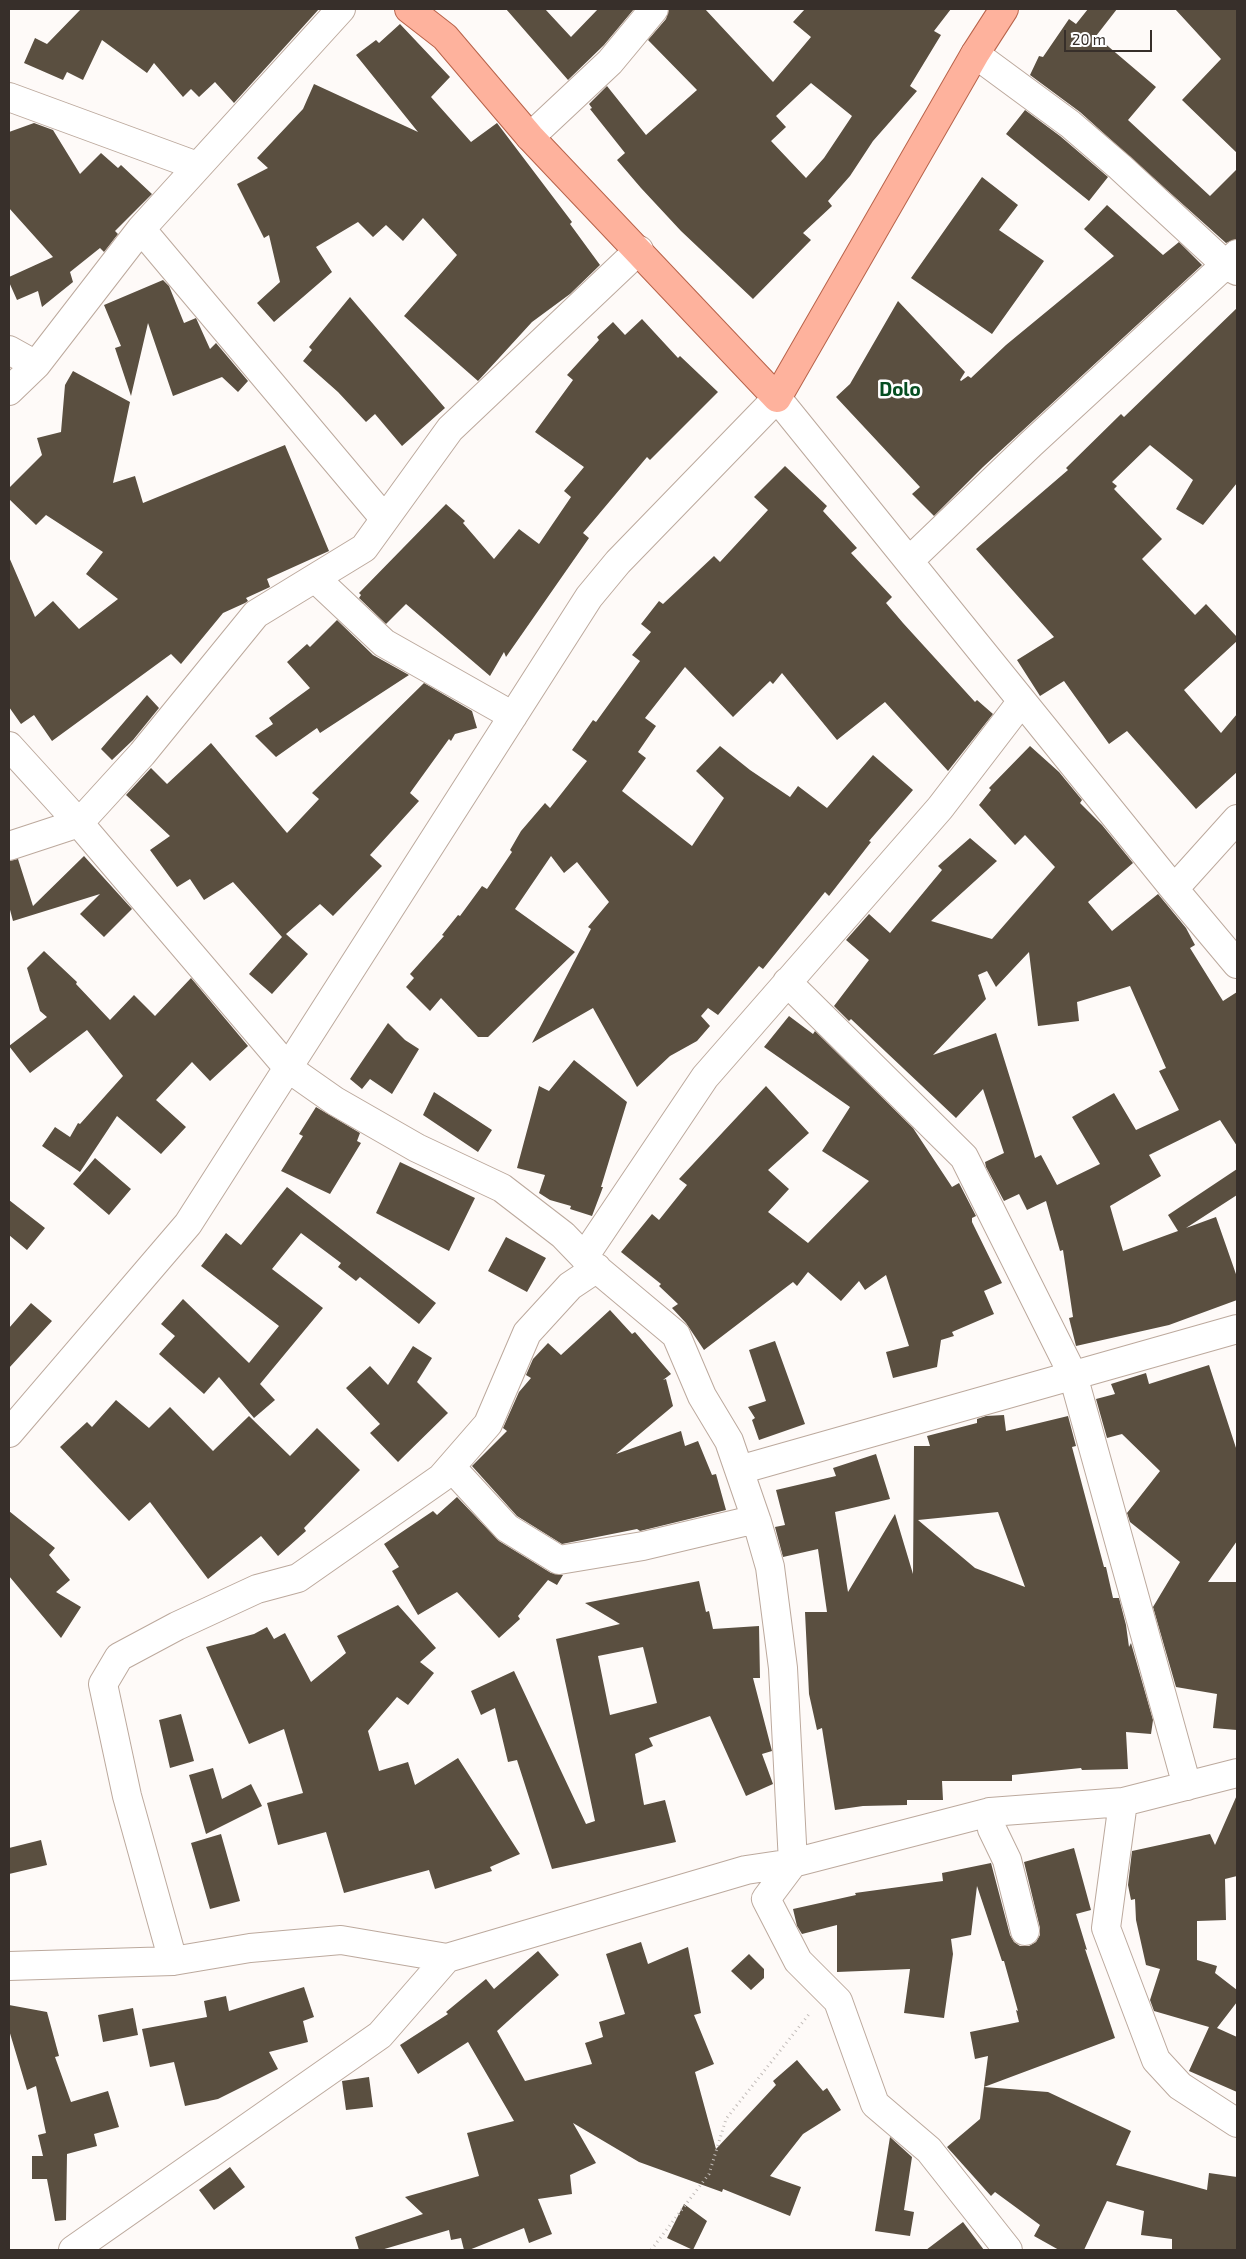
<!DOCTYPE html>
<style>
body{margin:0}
#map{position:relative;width:1246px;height:2259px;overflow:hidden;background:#fefaf8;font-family:"Exo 2",sans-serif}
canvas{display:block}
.frame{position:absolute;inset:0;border:10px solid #372f2a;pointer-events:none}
.scale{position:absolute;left:1064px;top:30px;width:88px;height:22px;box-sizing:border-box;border:2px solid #372f2a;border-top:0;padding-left:6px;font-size:15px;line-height:18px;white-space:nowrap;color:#372f2a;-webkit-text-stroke:4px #fff;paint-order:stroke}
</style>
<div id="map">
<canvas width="1246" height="2259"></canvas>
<div class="frame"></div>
<div class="scale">20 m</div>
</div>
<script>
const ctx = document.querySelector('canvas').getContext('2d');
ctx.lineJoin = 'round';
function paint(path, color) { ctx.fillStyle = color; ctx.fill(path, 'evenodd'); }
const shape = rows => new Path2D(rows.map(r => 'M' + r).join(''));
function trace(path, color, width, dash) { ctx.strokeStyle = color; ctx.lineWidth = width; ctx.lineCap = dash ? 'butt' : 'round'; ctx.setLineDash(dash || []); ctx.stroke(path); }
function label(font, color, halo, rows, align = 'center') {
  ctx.font = font + ' "Exo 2",sans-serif'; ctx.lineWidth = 5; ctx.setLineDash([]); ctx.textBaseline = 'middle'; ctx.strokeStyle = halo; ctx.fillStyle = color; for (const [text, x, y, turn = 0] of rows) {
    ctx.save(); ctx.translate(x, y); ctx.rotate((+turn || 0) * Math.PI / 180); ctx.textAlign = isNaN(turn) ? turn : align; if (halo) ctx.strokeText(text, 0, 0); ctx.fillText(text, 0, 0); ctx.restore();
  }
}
const building = shape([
 [81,9,319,9,234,103,215,82,199,97,191,89,183,97,154,63,147,73,102,40,83,80,67,72,63,80,24,63,35,38,47,44],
 [506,9,545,9,571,37,598,9,634,9,604,45,568,80],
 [669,9,705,9,773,82,811,37,793,22,805,9,951,9,934,31,941,35,910,86,917,91,873,141,850,176,828,201,832,206,803,233,811,240,753,299,681,231,641,188,617,160,625,153,590,109,592,108,589,104,607,86,646,135,697,90,648,40,666,19],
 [811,83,852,116,824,158,806,178,771,141,786,127,776,116],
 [1088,9,1117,9,1096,36,1156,87,1128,120,1210,196,1237,169,1236,239,1226,243,1080,112,1030,75,1039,56,1043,57,1069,19,1076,24],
 [1175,9,1237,9,1237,153,1182,100,1221,59],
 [400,24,450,77,431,97,471,142,497,123,572,222,570,224,600,265,570,294,532,322,478,381,404,316,457,255,423,218,403,241,386,225,373,237,358,222,316,247,332,272,274,322,257,303,280,282,269,235,264,238,237,184,268,168,257,158,303,109,314,84,418,132,356,55,376,40,379,43],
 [1025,110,1060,136,1108,177,1089,201,1006,134],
 [34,123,53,130,80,174,101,153,118,168,121,165,152,194,115,231,118,234,104,252,100,248,70,272,73,282,42,307,38,291,17,300,9,282,9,277,53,257,9,208,9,132],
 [982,177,1018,205,999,230,1044,261,992,334,911,278],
 [1107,205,1163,255,1179,242,1202,265,983,467,934,516,912,494,920,487,836,397,850,384,898,301,965,372,960,380,961,381,968,376,971,378,1006,345,1114,256,1084,229],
 [163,280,169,286,184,323,196,318,210,349,216,343,248,381,238,392,222,377,173,396,148,323,131,396,115,348,121,346,104,305],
 [350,297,445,408,402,446,375,414,366,422,338,392,303,361,312,350,309,347],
 [1237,308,1237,483,1203,525,1176,509,1193,480,1150,445,1112,482,1117,486,1114,489,1162,539,1142,559,1195,615,1206,604,1237,637,1237,641,1184,690,1221,733,1237,714,1237,772,1196,809,1127,731,1109,744,1064,681,1040,696,1017,660,1054,637,976,549,1068,470,1066,468,1121,414,1124,417],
 [642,319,678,358,680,356,718,392,650,460,647,457,583,533,589,538,506,657,504,652,490,676,406,604,386,624,359,598,361,595,359,593,446,504,465,521,463,523,494,559,519,529,539,544,571,497,564,491,584,467,535,432,573,380,567,375,599,340,597,337,613,322,625,335],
 [73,371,130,402,113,483,135,476,143,503,285,445,329,551,267,579,270,587,246,598,248,601,245,603,223,613,181,664,171,654,52,741,34,715,21,724,9,707,9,557,35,617,53,601,79,629,118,599,86,574,103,552,46,515,36,525,9,499,9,488,42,455,37,438,61,432,65,385],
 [785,466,827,506,823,511,857,548,851,553,892,597,886,603,903,623,975,702,977,700,993,714,948,771,885,702,837,740,782,673,773,684,770,681,733,717,685,667,645,718,656,726,638,752,646,758,622,791,692,846,724,798,696,771,720,746,750,770,790,797,798,786,827,808,873,755,913,790,869,841,871,842,829,896,825,892,763,969,759,966,718,1015,708,1008,701,1016,710,1026,697,1041,670,1056,637,1087,593,1008,532,1043,591,929,588,927,609,902,577,862,564,873,551,856,515,909,575,952,488,1037,478,1037,441,998,430,1011,406,987,414,978,410,974,444,936,442,935,458,915,460,916,482,886,487,889,512,852,510,850,521,831,545,803,550,808,587,761,572,750,593,720,596,722,640,661,632,655,651,632,641,624,659,601,663,604,714,556,720,562,768,510,754,497],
 [337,620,373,655,409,675,320,733,317,728,276,757,255,736,273,724,269,718,310,688,287,662,307,644,310,647],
 [424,683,472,711,477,728,455,734,451,741,449,739,410,793,419,801,370,855,382,866,333,916,320,904,286,934,308,954,272,994,249,974,282,937,233,882,204,900,190,879,177,887,150,850,170,836,126,795,151,768,167,784,211,743,287,833,319,799,312,793],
 [147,695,159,708,133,740,112,760,101,749],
 [1030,746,1059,772,1082,800,1080,803,1102,825,1133,863,1088,902,1112,931,1158,894,1186,928,1195,945,1190,948,1223,1001,1237,992,1237,1146,1220,1120,1149,1155,1161,1176,1110,1206,1123,1251,1178,1231,1168,1215,1237,1169,1237,1195,1186,1228,1216,1217,1237,1277,1237,1300,1169,1325,1076,1346,1069,1318,1073,1317,1063,1250,1060,1251,1046,1201,1027,1210,1019,1194,1004,1201,986,1167,985,1162,1004,1153,983,1089,956,1118,851,1019,849,1021,834,1006,869,960,846,940,869,914,890,933,942,870,938,866,970,838,997,861,931,921,992,939,1055,867,1025,835,1015,845,979,805,991,790,989,788],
 [1029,952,1038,1026,1079,1021,1077,1002,1130,986,1166,1068,1159,1071,1179,1110,1136,1130,1114,1093,1072,1117,1100,1164,1057,1185,1041,1155,1035,1158,996,1033,933,1055,986,999,978,975,987,971,996,987],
 [84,856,132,909,104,937,80,914,100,894,13,921,9,906,9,861,18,859,33,906],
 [44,951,77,982,76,984,110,1020,134,995,155,1016,191,978,248,1046,210,1081,192,1062,156,1100,186,1127,161,1154,117,1116,80,1172,42,1146,55,1127,70,1137,78,1123,80,1124,123,1076,87,1030,30,1073,9,1046,47,1017,40,1011,27,968],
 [789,1016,813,1034,815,1031,913,1128,952,1187,959,1183,976,1216,972,1218,972,1222,1002,1283,984,1291,994,1314,952,1332,954,1336,941,1340,937,1367,893,1378,886,1352,909,1346,886,1275,865,1290,859,1281,841,1301,808,1272,797,1286,793,1282,704,1350,686,1323,672,1308,678,1304,659,1286,661,1284,621,1252,652,1214,659,1220,687,1185,679,1179,766,1086,809,1133,768,1170,789,1189,768,1212,808,1243,869,1181,822,1151,850,1107,764,1047],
 [388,1023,405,1040,419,1049,392,1094,370,1079,362,1089,350,1079],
 [574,1060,627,1102,601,1187,603,1187,592,1216,570,1209,571,1206,550,1200,539,1193,545,1175,517,1168,539,1086,549,1091],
 [434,1092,492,1130,478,1152,423,1115],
 [316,1107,360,1133,357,1141,361,1143,330,1194,281,1171,303,1136,299,1134],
 [95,1158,131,1189,109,1215,73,1184],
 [400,1162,475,1198,449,1251,376,1213],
 [287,1187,436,1303,419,1324,360,1277,356,1281,338,1267,341,1263,301,1233,272,1269,323,1308,260,1384,275,1400,254,1418,219,1377,204,1394,159,1354,175,1336,161,1324,183,1299,249,1363,279,1326,201,1266,226,1233,241,1245],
 [9,1200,45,1228,27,1250,9,1235],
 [506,1237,546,1258,527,1292,488,1271],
 [31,1303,52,1321,9,1368,9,1328],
 [610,1310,632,1334,635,1332,671,1374,663,1380,666,1379,673,1406,616,1454,681,1431,685,1446,698,1441,712,1475,716,1474,726,1510,640,1531,637,1529,562,1544,517,1516,472,1466,507,1431,503,1428,519,1392,531,1378,526,1375,533,1359,548,1343,561,1355],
 [775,1341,805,1424,759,1440,752,1420,755,1418,748,1407,766,1401,749,1350],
 [413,1346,432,1358,417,1382,448,1413,398,1462,370,1433,380,1424,346,1388,370,1366,388,1385],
 [1209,1365,1237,1451,1237,1541,1208,1582,1237,1582,1237,1730,1213,1728,1217,1694,1176,1687,1153,1607,1180,1562,1130,1522,1127,1513,1160,1471,1122,1434,1107,1438,1096,1399,1115,1394,1111,1384,1146,1373,1149,1384],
 [116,1400,149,1428,170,1407,213,1451,249,1416,290,1456,317,1428,360,1470,304,1528,306,1531,278,1556,261,1536,208,1579,150,1502,129,1521,60,1447,87,1422,92,1427],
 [1004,1415,1006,1431,1068,1416,1076,1446,1072,1447,1104,1567,1106,1567,1113,1598,1119,1598,1126,1625,1129,1647,1131,1643,1153,1720,1151,1734,1126,1732,1128,1769,1082,1770,1081,1768,1012,1775,1012,1781,942,1781,943,1800,907,1800,907,1805,863,1806,835,1810,822,1728,817,1730,809,1694,805,1612,827,1612,818,1549,783,1557,775,1527,785,1525,776,1490,836,1476,833,1468,876,1454,890,1499,835,1512,848,1592,895,1514,913,1574,914,1446,930,1446,927,1436,977,1423,977,1419,986,1416],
 [998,1512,1025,1587,975,1568,918,1520],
 [457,1497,499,1541,551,1573,563,1575,557,1585,548,1580,518,1616,520,1619,499,1638,457,1592,418,1615,392,1571,399,1567,384,1544,433,1511,437,1515],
 [9,1511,55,1548,49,1555,70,1580,56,1592,81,1607,61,1638,9,1576],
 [699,1581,706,1612,709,1611,713,1629,759,1626,760,1678,753,1678,772,1751,762,1754,773,1784,746,1796,710,1716,649,1738,653,1746,635,1754,644,1805,665,1800,676,1842,552,1869,517,1760,508,1762,495,1708,481,1715,471,1691,514,1671,586,1824,595,1821,556,1639,620,1624,585,1603],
 [643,1647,657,1703,610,1715,598,1656],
 [398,1605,436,1648,420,1662,434,1673,408,1705,397,1697,368,1731,379,1771,408,1762,415,1785,458,1758,520,1854,490,1867,492,1871,435,1889,429,1870,344,1893,326,1832,278,1845,267,1803,303,1793,284,1729,249,1744,206,1647,254,1634,267,1627,274,1639,285,1633,311,1682,346,1653,337,1636],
 [181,1714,194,1761,170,1768,159,1720],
 [213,1768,222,1799,251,1784,262,1806,206,1834,189,1775],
 [1237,1795,1237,1876,1225,1879,1226,1920,1197,1921,1197,1960,1217,1966,1215,1973,1237,1990,1237,2002,1217,2028,1237,2037,1237,2092,1189,2071,1209,2027,1154,2011,1150,2000,1160,1969,1146,1965,1136,1920,1135,1899,1131,1900,1128,1885,1132,1851,1210,1834,1215,1845],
 [221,1834,240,1901,210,1909,191,1843],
 [41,1840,47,1865,9,1874,9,1848],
 [1074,1848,1091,1910,1076,1914,1087,1950,1085,1949,1115,2038,984,2087,988,2056,975,2059,970,2032,1019,2022,1016,2010,1018,2011,1004,1961,1002,1961,977,1886,971,1935,951,1939,953,1954,944,2018,904,2013,910,1969,837,1972,837,1925,802,1934,797,1926,793,1909,856,1895,855,1893,943,1881,942,1873,991,1863,1010,1935,1014,1942,1020,1946,1029,1946,1036,1942,1040,1935,1040,1928,1024,1862],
 [641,1942,648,1964,688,1947,701,2013,694,2015,714,2064,695,2072,716,2149,776,2085,773,2081,797,2060,823,2091,827,2088,841,2110,803,2134,770,2176,801,2187,790,2216,723,2189,722,2192,639,2162,573,2123,596,2163,570,2175,572,2194,538,2199,552,2234,529,2243,524,2228,469,2250,464,2250,461,2238,451,2240,449,2230,381,2250,359,2250,355,2237,423,2214,405,2197,479,2176,467,2133,514,2121,468,2042,418,2074,400,2045,448,2014,446,2012,486,1979,494,1989,538,1951,559,1975,497,2031,525,2081,592,2064,585,2043,603,2037,599,2022,625,2014,606,1954],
 [749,1954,764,1969,764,1978,751,1990,731,1971],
 [304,1987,314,2017,303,2021,308,2042,269,2052,278,2069,218,2099,185,2106,174,2062,150,2067,142,2029,207,2017,204,2001,226,1996,229,2011],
 [9,2005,47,2012,59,2056,55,2057,71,2102,108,2091,119,2127,94,2134,97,2146,67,2154,66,2220,55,2221,47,2179,32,2179,32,2156,43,2156,38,2135,46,2133,36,2086,27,2090,9,2030],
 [133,2008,138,2035,103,2042,98,2015],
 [369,2077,373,2107,346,2110,342,2081],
 [984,2087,1048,2092,1131,2131,1116,2165,1207,2190,1209,2173,1237,2177,1237,2250,1172,2250,1172,2239,1141,2235,1144,2211,1107,2201,1084,2250,1059,2250,1034,2236,1040,2225,995,2192,991,2196,947,2147,980,2119],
 [890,2137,912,2157,904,2210,914,2212,910,2236,875,2231],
 [230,2167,245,2187,214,2210,199,2190],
 [684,2204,707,2221,693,2250,667,2238],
 [963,2222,984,2250,926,2250]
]);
const path = shape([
 [651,2250,709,2174,726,2119,810,2013]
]);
const street = shape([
 [975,54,1070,124,1120,167,1226,265,1237,271],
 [9,97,197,166],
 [530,137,610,62,654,9],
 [141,229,384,518],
 [9,350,36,365],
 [9,391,36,365,141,229,341,9],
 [910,560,1031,444,1237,254],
 [315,578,384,643,513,716],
 [9,746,79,823,288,1068,335,1101,417,1148,502,1188,563,1235,590,1263,676,1335,702,1396,729,1441,757,1522,770,1567,783,1668,793,1863,766,1899,798,1961,838,2001,875,2104,929,2150,1008,2250],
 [9,846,79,823,142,754,256,614,364,548,450,429,639,250],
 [1174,889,1237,819],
 [787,982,964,1157,1073,1375,1187,1786],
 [584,1257,705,1077,940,808,1022,701],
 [9,1433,188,1224,589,597,618,562,777,398,1174,889,1237,964],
 [451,1467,507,1528,559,1560,643,1546,744,1522,757,1522],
 [739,1470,1237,1329],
 [1123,1802,1106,1928,1156,2060,1180,2086,1237,2123],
 [990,1812,992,1829,1007,1860,1025,1931],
 [173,1961,127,1796,103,1684,119,1657,177,1626,257,1589,298,1578,441,1478,488,1424,527,1333,570,1286,597,1268],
 [9,1966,173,1961,250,1948,341,1940,447,1958,746,1870,793,1863,990,1812,1123,1802,1237,1773],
 [73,2250,380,2035,447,1958]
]);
const primary = shape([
 [409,9,445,37,530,137,777,398,975,54,1004,9]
]);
const districtNames = [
 ["Dolo",900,390]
];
paint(building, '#5a4f40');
trace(street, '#bca99d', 30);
trace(primary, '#b8634a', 30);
trace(path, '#c2bcb9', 3, [1, 4]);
trace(street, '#fff', 28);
trace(primary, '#feb29d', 28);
label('bold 19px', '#054e21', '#fff', districtNames);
</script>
